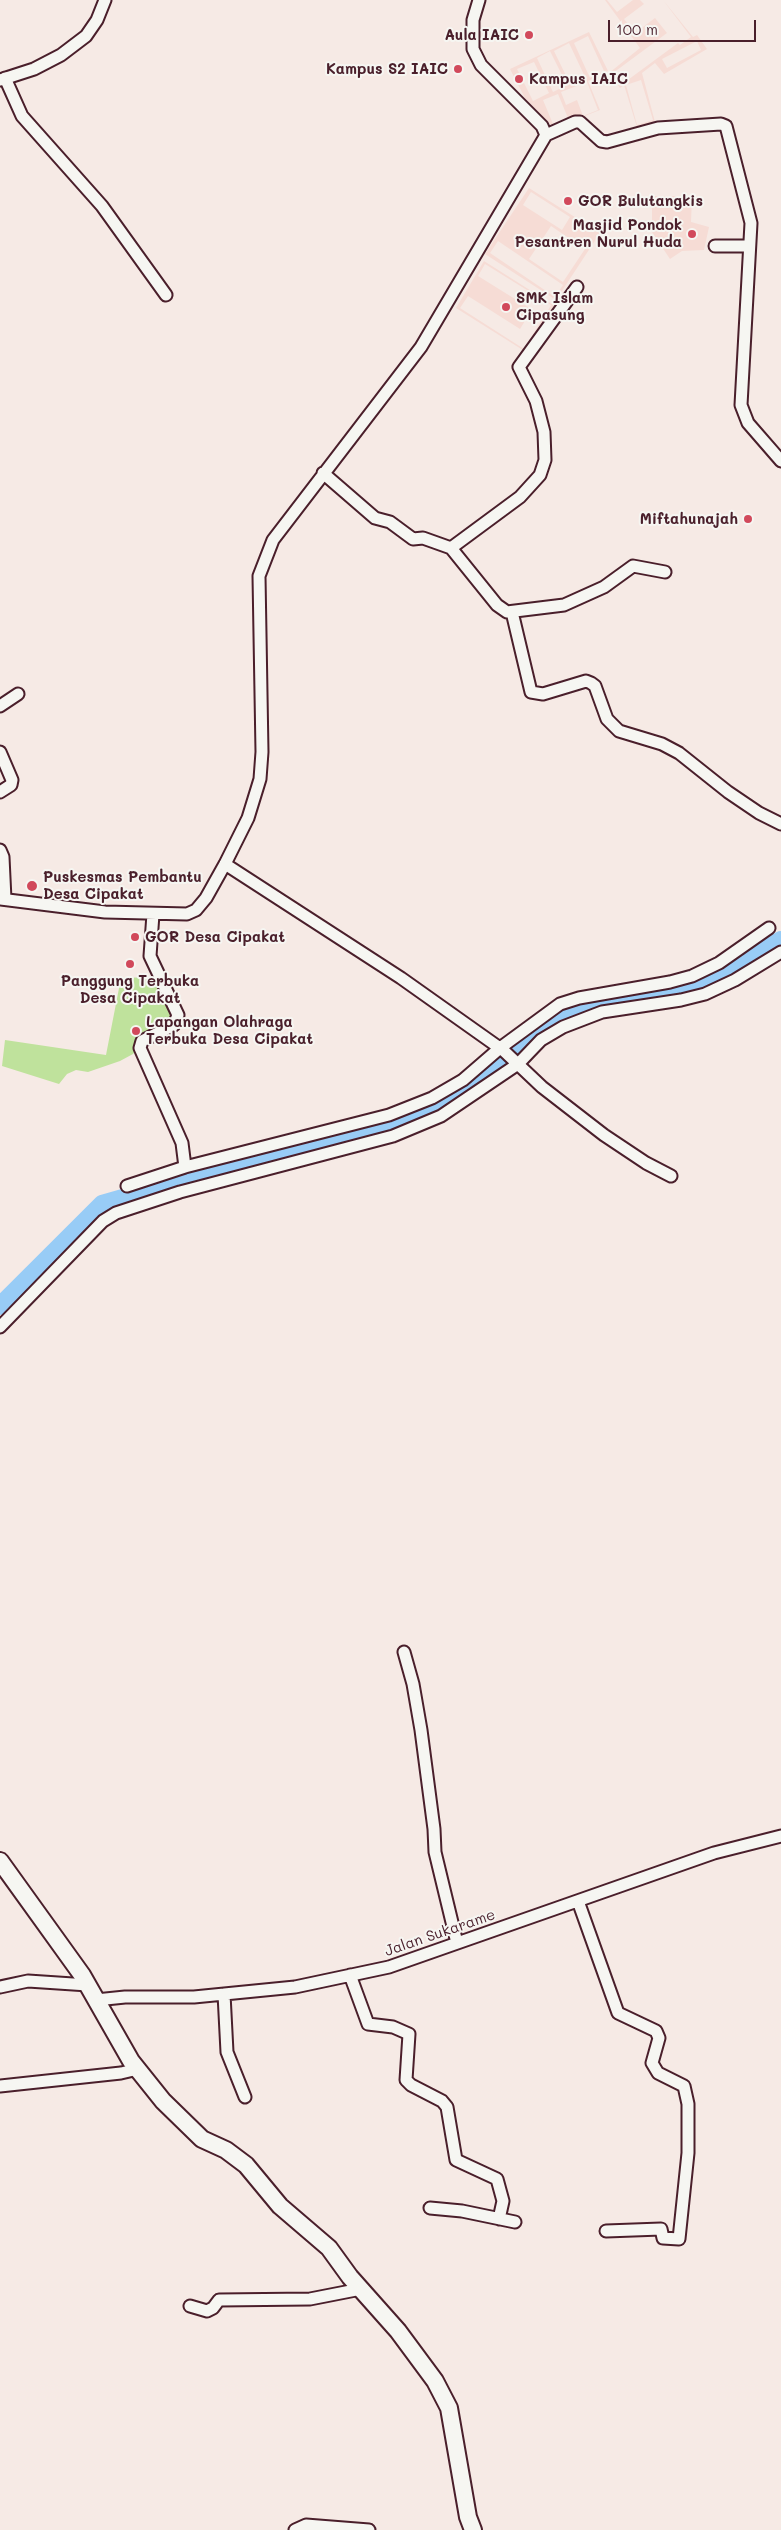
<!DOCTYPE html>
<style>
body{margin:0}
#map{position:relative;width:781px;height:2530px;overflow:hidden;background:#f6eae5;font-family:Mali,sans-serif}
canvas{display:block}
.scale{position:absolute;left:608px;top:20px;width:148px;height:22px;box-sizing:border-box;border:2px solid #4a1f2b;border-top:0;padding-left:6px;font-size:15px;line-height:18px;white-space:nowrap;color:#4a1f2b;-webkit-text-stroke:4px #f6f6f2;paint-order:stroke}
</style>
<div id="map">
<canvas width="781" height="2530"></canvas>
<div class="scale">100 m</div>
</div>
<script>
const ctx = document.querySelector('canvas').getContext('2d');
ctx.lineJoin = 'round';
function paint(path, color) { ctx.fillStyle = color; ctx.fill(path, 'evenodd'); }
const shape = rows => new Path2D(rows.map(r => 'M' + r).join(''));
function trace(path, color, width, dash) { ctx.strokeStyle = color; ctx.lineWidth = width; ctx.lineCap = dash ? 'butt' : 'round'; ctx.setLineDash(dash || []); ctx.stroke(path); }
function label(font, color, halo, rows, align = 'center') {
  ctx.font = font + ' Mali,sans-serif'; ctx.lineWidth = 4; ctx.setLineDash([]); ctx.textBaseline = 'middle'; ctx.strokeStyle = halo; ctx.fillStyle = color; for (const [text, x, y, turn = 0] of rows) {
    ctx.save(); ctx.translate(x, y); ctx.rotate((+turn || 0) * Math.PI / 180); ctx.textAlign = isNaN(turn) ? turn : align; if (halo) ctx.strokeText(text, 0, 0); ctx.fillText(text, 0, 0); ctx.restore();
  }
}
const built = shape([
 [605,0,607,0,617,12,633,0,640,0,644,4,624,19,635,33,655,18,667,33,613,73,621,85,678,43,680,45,691,37,663,0,693,37,697,35,707,49,664,74,655,63,642,73,655,122,637,127,624,85,620,88,609,73,640,48],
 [697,41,701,50,667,68,662,59],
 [641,80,653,120,637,125,626,85],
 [589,32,608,71,588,81,600,110,554,128,525,98,510,69],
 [588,36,604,71,590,78,574,43],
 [569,43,586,79,571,86,554,51],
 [550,51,567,85,553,92,537,58],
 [534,62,549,93,533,101,517,69],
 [587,82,598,110,583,116,577,100,566,105,561,92],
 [558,94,568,118,553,124,543,100],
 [529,188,600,233,556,300,485,254],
 [531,192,570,217,562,230,523,205],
 [551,226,585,249,563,282,529,259],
 [498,241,563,285,555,297,490,253],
 [652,196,692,196,691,222,709,227,704,250,682,251,670,259,652,232],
 [484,261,555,306,526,352,456,308],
 [485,264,551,305,544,317,478,276],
 [468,296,520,329,531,311,543,318,524,349,460,308]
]);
const green = shape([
 [151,977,177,1021,142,1043,133,1054,120,1061,88,1072,76,1070,67,1074,59,1084,2,1066,5,1040,106,1055,121,978]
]);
const river = shape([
 [0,1306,102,1204,441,1107,548,1023,566,1011,588,1004,698,987,717,979,781,940]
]);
const street = shape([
 [5,78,22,116,102,206,166,295],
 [0,80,34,69,61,55,86,36,97,20,105,0],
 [546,135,575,122,580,122,601,141,607,142,658,128,721,124,726,126,751,223,741,405,748,423,781,461],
 [715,246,749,246],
 [323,473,375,518,390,522,413,539,423,538,451,548,497,605,507,612,564,605,604,587,633,566,665,572],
 [451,548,520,497,540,475,545,460,544,432,536,401,519,367,577,287],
 [512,612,531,692,543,694,586,681,591,683,595,686,607,719,619,731,662,744,679,753,728,792,759,813,781,824],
 [0,706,18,694],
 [0,752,12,780,11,785,0,792],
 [0,850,3,857,5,899],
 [225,864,401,978,504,1051,542,1087,604,1135,646,1163,671,1176],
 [0,899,105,912,187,914,196,910,206,898,225,864,248,818,260,779,262,752,259,576,273,540,421,347,546,135,542,126,481,65,473,49,473,20,479,0],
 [153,914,150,956,178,1015,174,1025,142,1041,140,1048,182,1143,185,1167],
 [127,1186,185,1167,389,1115,432,1098,463,1080,500,1048,560,1004,579,998,670,982,692,976,719,963,769,928],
 [0,1327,103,1221,116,1213,180,1192,393,1136,441,1116,518,1064,541,1040,563,1027,602,1012,681,1000,705,994,735,980,781,952],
 [404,1652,413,1684,421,1730,434,1829,435,1852,457,1943],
 [578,1901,618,2013,656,2031,659,2038,652,2063,658,2073,684,2086,688,2104,688,2153,679,2239,663,2238,661,2229,606,2231],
 [350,1975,368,2024,393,2027,409,2034,406,2080,411,2085,442,2101,447,2107,456,2160,497,2179,503,2201,499,2219],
 [0,1987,28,1981,88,1985],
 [224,1994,227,2052,245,2097],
 [96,2000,125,1997,194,1997,295,1987,389,1967,714,1853,781,1836],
 [0,2086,121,2073,138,2069],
 [430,2208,462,2211,515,2222],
 [190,2306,207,2311,213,2308,219,2300,310,2299,361,2289],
 [295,2530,306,2525,369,2530]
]);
const secondary = shape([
 [0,1861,82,1975,131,2061,163,2101,202,2139,226,2150,246,2165,280,2206,329,2248,350,2277,398,2331,435,2381,449,2408,468,2517,473,2530]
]);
const markers = [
 [529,35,5,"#d1495b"],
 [458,69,5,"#d1495b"],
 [519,79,5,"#d1495b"],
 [568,201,5,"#d1495b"],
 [692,234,5,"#d1495b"],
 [506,307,5,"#d1495b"],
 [748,519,5,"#d1495b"],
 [32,886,6,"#d1495b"],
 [135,937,5,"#d1495b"],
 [130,964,5,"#d1495b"],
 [136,1031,5,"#d1495b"]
];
const poiNames = [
 ["Aula IAIC",519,35,"right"],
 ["Kampus S2 IAIC",448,69,"right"],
 ["Kampus IAIC",529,79],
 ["GOR Bulutangkis",578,201],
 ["Masjid Pondok",682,225,"right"],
 ["Pesantren Nurul Huda",682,242,"right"],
 ["SMK Islam",516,298],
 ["Cipasung",516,315],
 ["Miftahunajah",738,519,"right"],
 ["Puskesmas Pembantu",43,877],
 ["Desa Cipakat",43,894],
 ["GOR Desa Cipakat",145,937],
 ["Panggung Terbuka",130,981,"center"],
 ["Desa Cipakat",130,998,"center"],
 ["Lapangan Olahraga",146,1022],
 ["Terbuka Desa Cipakat",146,1039]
];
const streetNames = [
 ["Jalan Sukarame",440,1933,-19]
];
paint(built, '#f6dcd5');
paint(green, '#bfe29c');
trace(river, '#98ccf6', 18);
trace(street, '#4a1f2b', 15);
trace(secondary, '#4a1f2b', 20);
trace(street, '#f6f6f2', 11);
trace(secondary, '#f6f6f2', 16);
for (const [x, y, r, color] of markers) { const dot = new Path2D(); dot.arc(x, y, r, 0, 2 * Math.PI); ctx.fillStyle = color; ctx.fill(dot); trace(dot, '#f6f6f2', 2); }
label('bold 15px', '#4a1f2b', '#f6f6f2', poiNames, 'left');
label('15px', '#4a1f2b', '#f6f6f2', streetNames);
</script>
